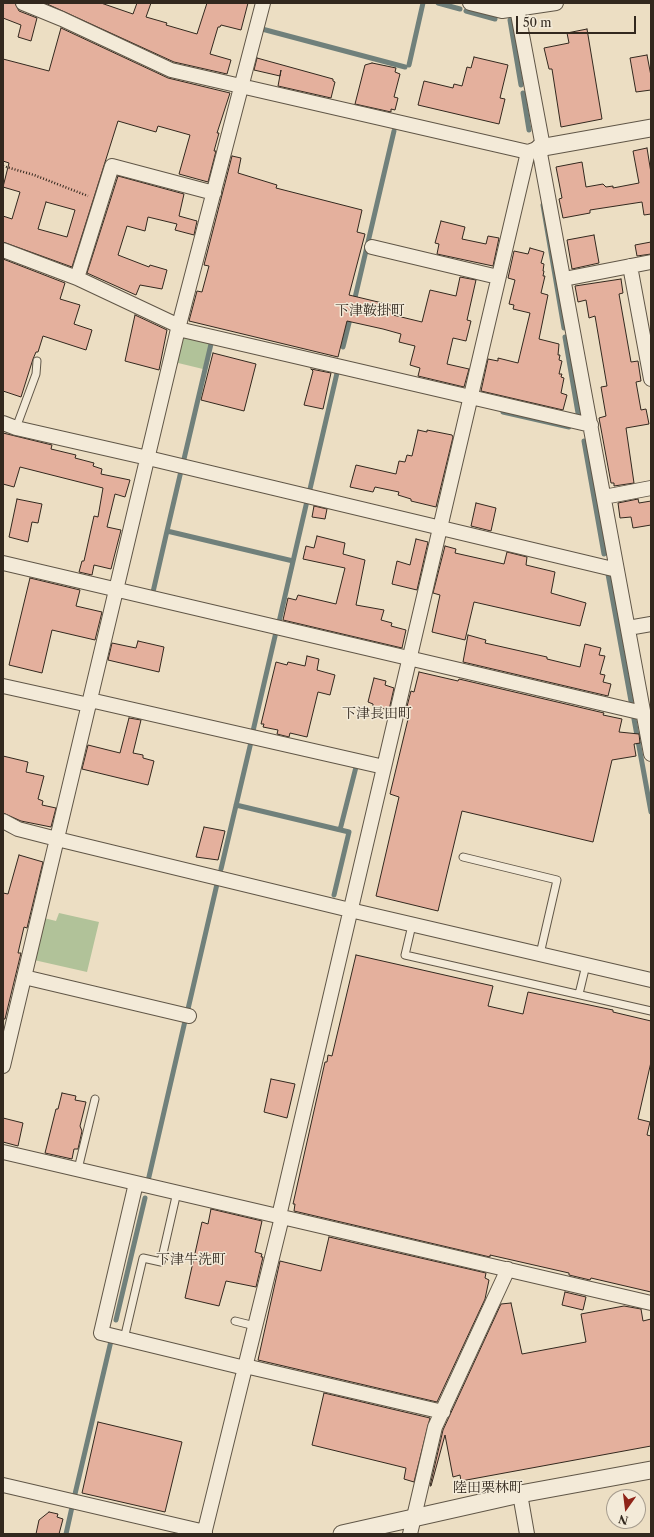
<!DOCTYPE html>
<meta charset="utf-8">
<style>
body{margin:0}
#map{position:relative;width:654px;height:1537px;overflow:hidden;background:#ecdec3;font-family:"Libre Caslon Text",serif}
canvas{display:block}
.frame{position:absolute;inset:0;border:4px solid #32281e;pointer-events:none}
.north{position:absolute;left:606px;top:1489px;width:40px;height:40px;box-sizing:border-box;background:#f3ead8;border:1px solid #a69c8e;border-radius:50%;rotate:194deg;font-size:11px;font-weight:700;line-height:16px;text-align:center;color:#32281e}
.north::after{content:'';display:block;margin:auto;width:14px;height:18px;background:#8f2418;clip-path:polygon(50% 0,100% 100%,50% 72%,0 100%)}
.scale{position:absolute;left:516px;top:16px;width:120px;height:18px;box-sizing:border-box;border:2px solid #32281e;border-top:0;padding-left:5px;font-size:12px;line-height:14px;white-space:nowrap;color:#32281e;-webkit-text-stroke:3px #f3ead8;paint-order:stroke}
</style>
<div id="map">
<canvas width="654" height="1537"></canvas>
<div class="frame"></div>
<div class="north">N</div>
<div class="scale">50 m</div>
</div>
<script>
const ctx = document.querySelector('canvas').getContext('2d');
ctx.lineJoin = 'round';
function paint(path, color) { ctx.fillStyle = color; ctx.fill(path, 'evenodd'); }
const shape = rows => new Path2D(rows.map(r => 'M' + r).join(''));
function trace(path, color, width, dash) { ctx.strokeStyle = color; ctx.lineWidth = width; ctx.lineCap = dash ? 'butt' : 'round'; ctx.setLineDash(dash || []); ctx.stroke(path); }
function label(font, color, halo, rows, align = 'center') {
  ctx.font = font + ' "Libre Caslon Text","Noto Serif JP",serif'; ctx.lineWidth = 3; ctx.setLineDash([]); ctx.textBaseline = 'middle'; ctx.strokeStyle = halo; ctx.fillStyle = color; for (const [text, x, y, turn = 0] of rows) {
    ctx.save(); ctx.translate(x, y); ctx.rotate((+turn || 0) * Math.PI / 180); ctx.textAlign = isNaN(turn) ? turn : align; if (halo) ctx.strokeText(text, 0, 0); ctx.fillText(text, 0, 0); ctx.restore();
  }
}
const green = shape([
 [187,336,210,342,203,369,174,362,180,339],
 [59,913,99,922,87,972,34,960,44,918,56,921]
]);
const stream = shape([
 [438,3,460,9],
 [466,11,495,19],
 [510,20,521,85],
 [262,29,405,67],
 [409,65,423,3],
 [523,93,529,130],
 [543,205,564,328],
 [354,302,394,131],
 [565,337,578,413],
 [343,347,351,315],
 [503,412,569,427],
 [584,441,604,554],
 [184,459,211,344],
 [310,489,337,373],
 [167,531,181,471],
 [608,574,631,701],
 [153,592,167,531,293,561],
 [279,622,307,501],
 [634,719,651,812],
 [253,731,276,632],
 [236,805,349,832,334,895],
 [340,830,356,767],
 [221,869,251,742],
 [188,1009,217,884],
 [148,1181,185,1021],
 [116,1320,145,1198],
 [75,1494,111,1341],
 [66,1534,72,1507]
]);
const building = shape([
 [3,3,15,3,19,11,37,18,31,41,18,37,21,25,3,18,3,3],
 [45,3,101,3,133,14,137,3,151,3,146,17,167,23,166,25,197,34,207,3,248,3,241,30,221,25,220,27,218,27,210,54,231,60,227,74,174,62,45,3],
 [61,28,168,78,230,93,217,133,219,133,214,151,216,151,208,182,179,174,190,135,158,126,156,132,118,121,72,267,3,242,3,216,12,219,20,192,3,187,9,163,3,161,3,59,49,71,61,28],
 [46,202,75,210,67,237,38,229,46,202],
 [587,29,602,119,561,127,552,69,549,69,544,48,569,43,567,33,587,29],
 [647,55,651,76,651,90,636,92,630,58,647,55],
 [474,57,508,65,500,98,505,99,499,124,418,105,424,81,453,88,454,84,462,86,467,67,471,68,474,57],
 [257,58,333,79,333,81,335,82,331,98,278,86,281,70,280,76,254,70,257,58],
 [372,63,396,68,395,72,400,74,394,97,398,98,395,110,391,109,391,112,355,104,365,65,372,63],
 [647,148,651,173,651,214,644,215,642,202,590,210,590,213,563,218,559,199,562,198,556,167,582,162,586,187,603,184,606,187,613,186,613,188,639,183,633,151,647,148],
 [232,156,241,158,238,173,277,185,276,188,362,210,357,232,365,234,349,295,395,306,393,315,422,322,430,290,456,296,460,277,476,280,467,320,471,321,466,341,453,338,447,364,469,369,464,387,418,376,420,368,410,365,415,346,399,342,401,334,383,329,347,321,338,357,189,321,197,291,202,292,209,266,204,265,232,156],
 [118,176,184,194,179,216,197,221,194,235,175,230,177,224,148,217,145,231,127,226,118,255,149,267,150,265,167,270,162,289,140,285,136,295,87,273,118,176],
 [441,221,465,227,462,239,486,244,488,236,499,238,493,266,437,254,439,244,435,243,441,221],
 [594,235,599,263,572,269,567,240,594,235],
 [651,242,651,254,637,256,635,245,651,242],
 [530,248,544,252,541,263,544,264,543,271,544,271,543,276,545,276,541,293,548,295,539,339,559,344,558,355,560,355,559,360,562,361,559,374,562,374,561,377,564,378,561,393,567,395,563,410,481,391,488,359,498,361,498,358,518,363,530,313,513,309,514,305,509,304,515,280,508,278,514,251,528,254,530,248],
 [3,259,65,283,60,299,80,305,74,324,92,330,86,350,43,336,38,352,36,352,33,359,21,397,3,391,3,259],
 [621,279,623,293,619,294,631,362,638,361,641,381,636,382,641,410,646,409,649,424,626,428,634,483,614,486,614,483,611,483,599,418,606,416,601,387,607,386,595,316,589,318,586,300,578,302,575,286,621,279],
 [135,315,167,330,159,370,125,361,135,315],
 [213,353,256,364,244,411,201,400,213,353],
 [311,369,331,373,323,409,304,405,313,371,311,369],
 [418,430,427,432,427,430,452,435,453,437,436,507,411,501,411,499,398,495,399,492,375,487,373,492,350,487,356,465,396,474,399,461,405,462,407,455,412,456,418,430],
 [3,433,52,445,51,449,76,455,75,458,94,463,93,466,102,469,101,474,130,480,125,497,115,494,107,527,121,530,111,569,94,565,92,575,79,572,82,561,84,561,94,516,98,517,103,488,20,467,14,487,3,484,3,433],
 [17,499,42,504,38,523,32,522,28,542,9,537,17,499],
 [638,499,639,503,651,501,651,525,633,528,631,517,620,518,618,503,638,499],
 [476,503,496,508,491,531,471,526,476,503],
 [314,506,327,509,325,519,312,517,314,506],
 [317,536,345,543,343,554,365,560,356,605,384,610,381,620,392,623,391,626,406,630,402,648,283,620,288,598,296,600,298,595,336,604,345,568,303,559,306,546,314,548,317,536],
 [416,539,428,542,417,590,392,584,397,561,410,565,416,539],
 [445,546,456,549,455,553,504,564,507,552,527,557,526,565,555,572,551,593,586,603,580,626,474,602,465,640,432,632,440,595,433,593,445,546],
 [30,578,80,590,76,606,102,612,95,640,52,630,42,673,9,665,30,578],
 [468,635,486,640,485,643,547,657,547,659,580,667,585,644,601,648,599,655,605,656,600,674,605,675,603,682,611,684,608,696,463,662,468,635],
 [138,641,164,647,159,672,108,660,112,643,136,648,138,641],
 [307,656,319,659,317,670,335,675,330,695,318,692,307,737,290,733,289,737,277,734,278,730,263,727,264,724,261,724,276,662,287,665,288,662,305,666,307,656],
 [419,672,458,681,459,679,604,713,603,715,622,719,619,732,639,734,640,743,634,744,636,756,612,760,593,842,462,811,438,911,376,896,399,797,390,794,409,715,405,714,411,691,414,692,419,672],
 [374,678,386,681,385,685,394,688,389,710,373,706,373,704,368,702,374,678],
 [129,718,141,720,133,753,143,755,143,758,154,761,148,785,82,769,88,745,120,753,129,718],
 [3,756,28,762,26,772,44,776,38,799,43,801,42,805,56,808,51,827,21,821,3,813,3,756],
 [204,827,225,831,218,860,196,857,204,827],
 [19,855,43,862,27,928,24,927,18,953,21,953,5,1019,3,1019,3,893,8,894,19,855],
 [356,955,493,986,488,1006,523,1014,528,992,613,1010,613,1012,651,1021,651,1062,638,1119,650,1122,647,1135,651,1136,651,1292,591,1278,590,1280,569,1275,569,1273,490,1255,490,1257,294,1211,295,1204,293,1204,325,1062,327,1062,328,1055,332,1056,356,955],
 [271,1079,295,1084,287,1118,264,1112,271,1079],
 [62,1093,76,1096,75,1100,86,1102,80,1126,82,1131,78,1149,74,1149,72,1159,45,1153,56,1109,58,1109,62,1093],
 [3,1118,23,1123,18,1146,3,1142,3,1118],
 [211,1209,262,1221,255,1252,262,1254,261,1257,263,1257,256,1287,226,1281,219,1306,185,1298,202,1222,208,1224,211,1209],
 [329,1237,486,1273,485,1278,489,1280,485,1299,437,1402,258,1360,280,1261,321,1271,329,1237],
 [565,1292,586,1297,583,1310,562,1305,565,1292],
 [511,1303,522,1354,586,1342,581,1314,624,1306,641,1309,643,1321,651,1319,651,1446,461,1481,460,1475,453,1477,445,1435,431,1486,430,1486,443,1430,501,1304,511,1303],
 [324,1393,430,1418,414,1482,404,1479,406,1468,312,1445,324,1393],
 [98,1422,182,1442,165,1512,82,1493,98,1422],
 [49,1512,58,1514,57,1517,63,1519,59,1534,36,1534,39,1520,49,1512]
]);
const path = shape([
 [3,166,34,175,88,196]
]);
const service = shape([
 [16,428,36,374,37,361],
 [463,857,557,880,540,954],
 [412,925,405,955,651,1011],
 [579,994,586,965],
 [78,1169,95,1099],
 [235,1321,255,1326],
 [124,1339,143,1258,161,1262,177,1192]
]);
const minor = shape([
 [23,3,62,19,171,70,528,152,539,148,651,754],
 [470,3,502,11,556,3],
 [516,3,543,147],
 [372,247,498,277],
 [3,250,77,278,179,326],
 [630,266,651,379],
 [77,278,112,166,214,193],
 [564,279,651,262],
 [178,329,591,425],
 [3,423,16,428,148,458,617,570],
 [604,497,651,488],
 [3,563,643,713],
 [628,628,651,624],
 [3,686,89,705],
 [90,700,384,767],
 [3,821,18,829,57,839,350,910,651,980],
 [24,977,189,1016],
 [3,1066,178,329,263,3],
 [3,1152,651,1303],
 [136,1183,101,1333,245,1368],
 [279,1216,528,152],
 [245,1366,443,1412],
 [3,1485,205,1532],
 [520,1494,527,1534],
 [204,1534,282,1217],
 [410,1534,435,1427,508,1269]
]);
const tertiary = shape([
 [539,148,651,128],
 [342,1534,520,1494,651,1470]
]);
const quarterNames = [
 ["下津鞍掛町",370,311],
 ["下津長田町",377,714],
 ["下津牛洗町",191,1260],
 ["陸田栗林町",488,1488]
];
paint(green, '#b1c299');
trace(stream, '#70807b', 5);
paint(building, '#e4b09d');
trace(building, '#32281e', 1);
trace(service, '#605647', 9);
trace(minor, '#605647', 16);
trace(tertiary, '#605647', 19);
trace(path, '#32281e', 2.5, [1, 2]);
trace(service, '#f3ead8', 7);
trace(minor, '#f3ead8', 14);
trace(tertiary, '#f3ead8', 17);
label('14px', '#32281e', '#f3ead8', quarterNames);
</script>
